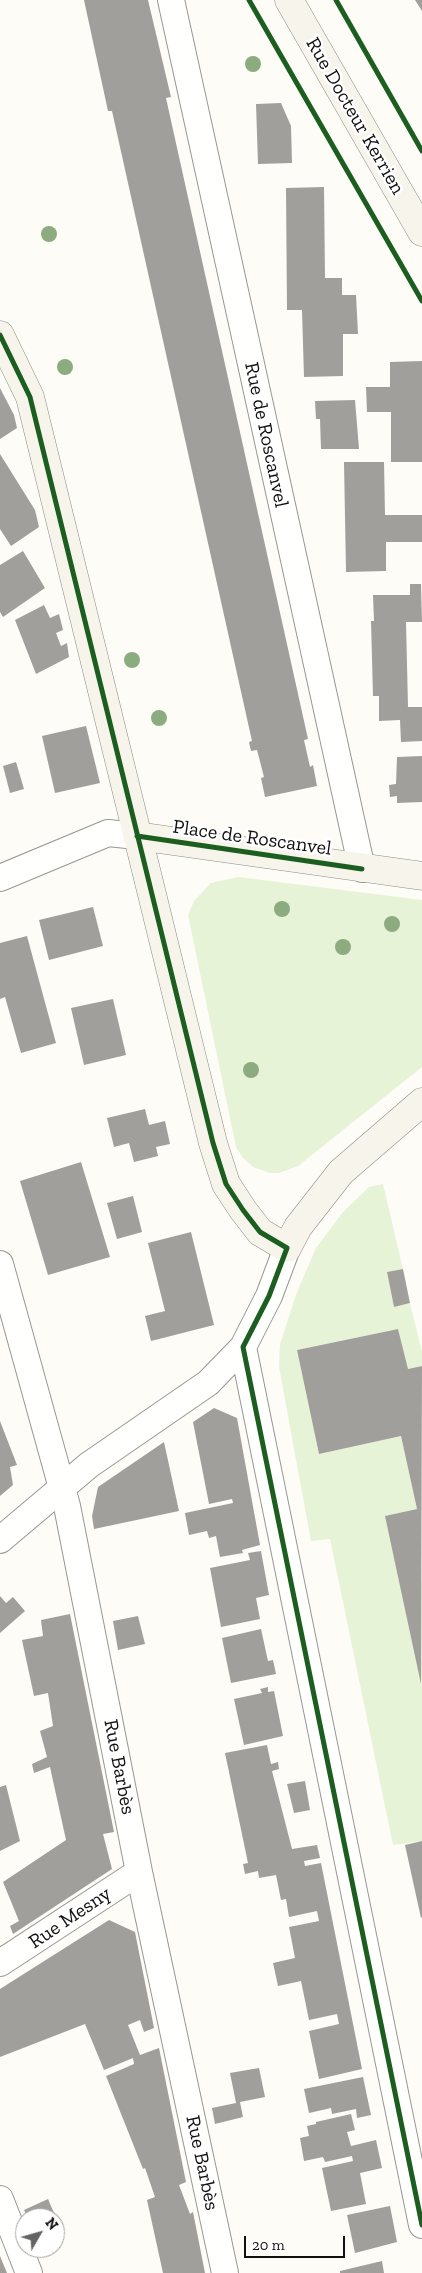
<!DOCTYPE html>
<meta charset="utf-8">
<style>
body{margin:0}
#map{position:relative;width:422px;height:2273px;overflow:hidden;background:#fdfcf7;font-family:"Zilla Slab",serif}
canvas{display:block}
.north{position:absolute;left:15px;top:2208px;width:50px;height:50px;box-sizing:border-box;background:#fff;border:1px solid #a0a0a0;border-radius:50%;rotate:52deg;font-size:14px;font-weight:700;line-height:20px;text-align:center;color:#111}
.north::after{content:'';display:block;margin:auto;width:18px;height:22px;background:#646362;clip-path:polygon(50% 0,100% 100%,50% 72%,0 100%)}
.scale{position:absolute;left:244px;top:2236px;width:101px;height:22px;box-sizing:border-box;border:2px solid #111;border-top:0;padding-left:6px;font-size:15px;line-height:18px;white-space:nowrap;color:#111;-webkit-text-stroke:4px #fff;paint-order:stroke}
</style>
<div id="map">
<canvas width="422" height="2273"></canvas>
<div class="north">N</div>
<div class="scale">20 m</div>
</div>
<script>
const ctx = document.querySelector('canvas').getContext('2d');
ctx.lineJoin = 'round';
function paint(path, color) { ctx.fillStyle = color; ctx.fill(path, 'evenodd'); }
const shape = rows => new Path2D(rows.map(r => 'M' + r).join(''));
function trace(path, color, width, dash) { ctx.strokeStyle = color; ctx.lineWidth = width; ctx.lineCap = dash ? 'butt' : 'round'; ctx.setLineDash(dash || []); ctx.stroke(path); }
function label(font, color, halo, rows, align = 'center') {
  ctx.font = font + ' "Zilla Slab",serif'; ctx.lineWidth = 5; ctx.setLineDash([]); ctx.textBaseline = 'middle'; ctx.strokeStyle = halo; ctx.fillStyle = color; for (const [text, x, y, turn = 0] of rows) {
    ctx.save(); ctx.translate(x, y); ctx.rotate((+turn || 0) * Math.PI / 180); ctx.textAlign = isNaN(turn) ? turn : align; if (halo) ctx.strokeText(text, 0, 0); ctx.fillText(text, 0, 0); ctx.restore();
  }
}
const green = shape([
 [238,877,422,900,422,1067,298,1166,279,1173,270,1173,253,1167,243,1158,236,1147,188,915,194,901,211,883],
 [383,1184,403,1269,387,1272,394,1306,410,1303,422,1352,422,1366,408,1369,398,1329,297,1350,319,1454,401,1436,417,1509,385,1516,422,1583,422,1841,393,1845,330,1539,311,1541,279,1367,280,1344,297,1292,316,1248,343,1212,369,1187]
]);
const building = shape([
 [84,0,148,0,171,97,166,98,308,739,304,740,310,767,313,765,317,786,265,797,261,778,264,777,257,750,251,751,249,742,252,741,112,111,108,111],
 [415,0,422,0,422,11],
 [281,103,291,126,292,163,258,164,256,104],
 [324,187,325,278,342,278,342,295,356,295,358,334,343,334,343,376,304,377,302,310,287,310,286,188],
 [422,361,422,462,391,462,391,412,367,412,366,387,390,387,390,362],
 [0,388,14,415,17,428,0,439],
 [355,400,359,449,321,449,320,419,316,419,315,401],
 [0,454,35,510,39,527,11,546,0,529],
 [344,462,384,462,385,515,422,515,422,542,386,542,386,571,346,572],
 [23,551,45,588,3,617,0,612,0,565],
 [410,584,421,584,422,622,406,622,408,707,422,707,422,741,401,742,400,720,379,721,379,696,373,696,371,621,374,621,373,595,410,595],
 [44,605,50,618,59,614,63,630,56,633,61,646,67,643,69,657,36,674,15,620],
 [86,726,100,783,55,793,42,736],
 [422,756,422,802,397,803,397,796,390,797,389,785,396,784,397,757],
 [16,762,24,789,10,793,3,766],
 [93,907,103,946,49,960,39,920],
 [27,936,56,1043,21,1053,5,997,0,999,0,943],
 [113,999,126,1055,84,1065,71,1008],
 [145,1109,149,1125,165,1121,170,1144,156,1147,158,1156,134,1162,129,1143,114,1147,107,1118],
 [81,1162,110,1257,48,1275,20,1181],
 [133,1196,142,1232,117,1239,107,1203],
 [191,1232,214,1325,151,1341,145,1316,165,1311,148,1243],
 [403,1269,410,1303,394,1307,387,1272],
 [398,1329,408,1369,422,1366,421,1684,385,1516,417,1509,401,1436,319,1454,297,1350],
 [214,1408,237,1418,260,1545,242,1550,243,1553,220,1557,216,1536,209,1538,207,1531,189,1535,185,1513,233,1503,232,1499,209,1504,193,1422],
 [0,1421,17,1465,10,1467,13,1485,0,1496],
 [164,1442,179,1511,94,1529,92,1516,98,1487],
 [261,1551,269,1595,256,1598,260,1619,221,1627,210,1568,250,1560,248,1553],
 [0,1596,6,1603,13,1597,25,1611,0,1633],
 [70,1614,114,1832,103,1834,112,1869,13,1934,10,1926,19,1921,3,1882,66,1840,50,1767,34,1773,32,1764,47,1757,40,1731,53,1726,48,1693,34,1696,22,1640,43,1636,41,1620],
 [138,1616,145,1644,118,1650,113,1621],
 [261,1629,268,1661,273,1660,276,1674,231,1683,222,1638],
 [268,1687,268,1692,274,1691,283,1736,244,1745,234,1699,262,1693,260,1689],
 [267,1745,271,1764,278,1762,279,1769,272,1771,292,1849,317,1845,320,1858,304,1861,305,1866,321,1863,362,2069,319,2079,309,2031,339,2024,337,2014,309,2020,301,1981,278,1986,273,1963,295,1958,289,1927,319,1921,317,1911,289,1917,286,1899,281,1900,276,1875,259,1878,258,1871,245,1874,243,1864,248,1863,225,1753],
 [305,1781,310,1810,294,1813,287,1784],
 [6,1785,20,1841,0,1851,0,1787],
 [422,1841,422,1917,421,1918,405,1845],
 [109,1920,135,1932,154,2028,144,2032,140,2020,128,2025,140,2055,159,2048,186,2182,179,2185,190,2214,193,2212,205,2273,163,2273,147,2200,155,2197,145,2168,143,2169,106,2076,134,2064,133,2058,104,2070,85,2024,0,2057,0,1989],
 [259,2068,265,2097,240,2102,243,2117,215,2124,212,2108,236,2103,230,2073],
 [363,2077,371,2115,357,2118,356,2109,332,2114,331,2108,309,2113,304,2089],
 [351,2114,355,2130,347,2132,351,2146,376,2140,382,2168,360,2173,366,2204,331,2211,322,2168,353,2161,352,2156,325,2162,323,2157,304,2161,300,2138,309,2136,307,2126,316,2124,316,2122],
 [48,2199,54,2213,41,2218,28,2218,24,2210],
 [390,2206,397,2242,355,2253,347,2215],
 [0,2256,7,2273,0,2273],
 [382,2261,384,2273,340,2273,340,2271]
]);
const street = shape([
 [171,0,362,869],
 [0,878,108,833,137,836],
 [0,1264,67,1506,139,1872,225,2273],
 [243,1347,422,2225],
 [0,1540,89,1465,208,1383,243,1347,269,1296,287,1248],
 [0,1963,139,1872],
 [0,2199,29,2273]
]);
const secondary = shape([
 [289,0,422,232],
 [0,335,30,397,213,1143,226,1184,243,1210,260,1232,287,1248,298,1227,341,1172,422,1102],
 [137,836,422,876]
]);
const cycleway = shape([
 [249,0,422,301],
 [336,0,422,151],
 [0,335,30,397,213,1143,226,1184,243,1210,260,1232,287,1248,269,1296,243,1347,422,2225],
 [137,836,362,869]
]);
const trees = [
 [253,64],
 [49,234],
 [65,367],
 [132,660],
 [159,718],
 [282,909],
 [392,924],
 [343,947],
 [251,1070]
];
const streetNames = [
 ["Rue Docteur Kerrien",355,116,60],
 ["Rue de Roscanvel",266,435,78],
 ["Place de Roscanvel",252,838,8],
 ["Rue Barbès",119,1767,79],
 ["Rue Mesny",70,1918,-34],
 ["Rue Barbès",202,2163,78]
];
paint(green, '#e7f3d7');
paint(building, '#a19f9c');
trace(street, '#979795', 28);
trace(secondary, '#8e8d8b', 29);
trace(street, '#fffffe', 26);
trace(secondary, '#f6f4eb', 28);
trace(cycleway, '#1b5e20', 5);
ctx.fillStyle = '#8cac80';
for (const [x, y] of trees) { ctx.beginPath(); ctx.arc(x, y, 8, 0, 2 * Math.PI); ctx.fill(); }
label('20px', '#111', '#fff', streetNames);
</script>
